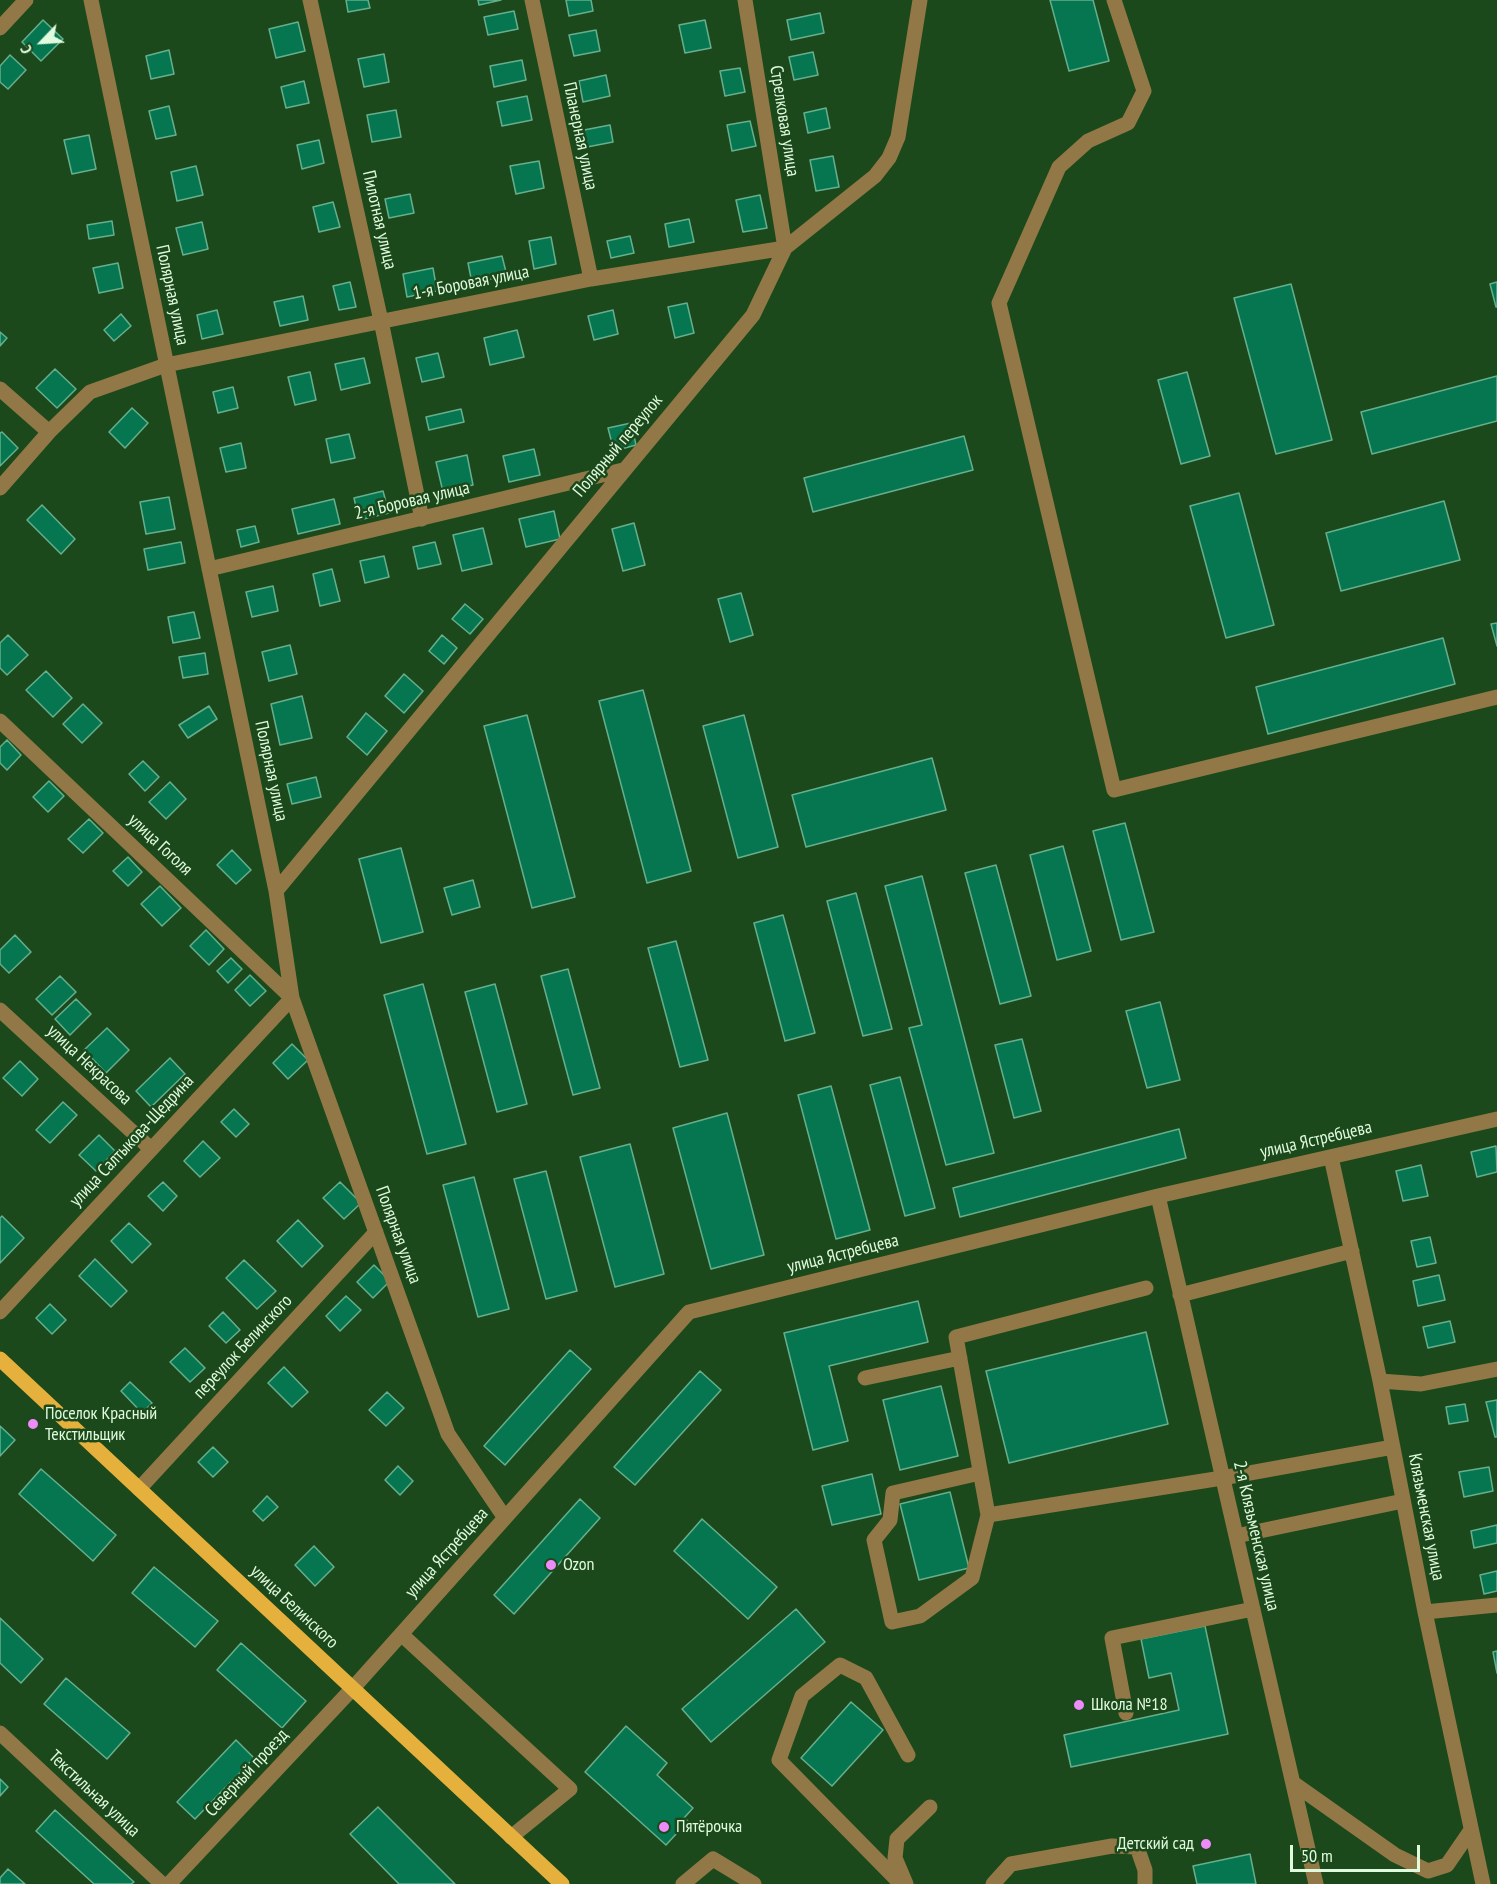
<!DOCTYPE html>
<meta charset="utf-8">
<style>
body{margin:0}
#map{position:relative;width:1497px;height:1884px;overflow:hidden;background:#1c491b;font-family:"PT Sans Narrow",sans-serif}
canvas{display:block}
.north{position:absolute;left:12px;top:12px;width:60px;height:60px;-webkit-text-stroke:4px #1c491b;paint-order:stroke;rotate:245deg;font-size:16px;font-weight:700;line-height:24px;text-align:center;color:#e0fade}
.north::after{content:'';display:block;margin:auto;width:21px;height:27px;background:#e0fade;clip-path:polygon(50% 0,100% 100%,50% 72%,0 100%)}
.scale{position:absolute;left:1290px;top:1845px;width:130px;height:27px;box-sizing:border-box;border:3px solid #e0fade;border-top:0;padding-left:8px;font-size:18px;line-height:21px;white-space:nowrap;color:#e0fade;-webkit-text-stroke:4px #1c491b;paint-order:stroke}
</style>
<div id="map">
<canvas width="1497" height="1884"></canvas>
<div class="north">С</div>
<div class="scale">50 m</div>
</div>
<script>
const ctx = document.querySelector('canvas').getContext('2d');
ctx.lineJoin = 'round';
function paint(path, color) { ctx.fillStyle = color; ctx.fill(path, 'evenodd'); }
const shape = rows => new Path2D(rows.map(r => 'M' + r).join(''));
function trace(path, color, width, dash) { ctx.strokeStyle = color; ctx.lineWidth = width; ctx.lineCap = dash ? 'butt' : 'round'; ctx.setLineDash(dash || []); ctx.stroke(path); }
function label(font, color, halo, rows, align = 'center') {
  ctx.font = font + ' "PT Sans Narrow",sans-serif'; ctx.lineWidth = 5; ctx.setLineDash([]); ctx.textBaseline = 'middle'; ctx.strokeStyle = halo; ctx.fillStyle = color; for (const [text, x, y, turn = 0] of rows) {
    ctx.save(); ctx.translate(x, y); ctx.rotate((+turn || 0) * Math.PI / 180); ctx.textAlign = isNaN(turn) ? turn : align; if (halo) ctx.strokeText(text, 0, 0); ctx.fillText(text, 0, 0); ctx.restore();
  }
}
const building = shape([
 [346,0,368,0,370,8,348,12,346,0],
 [478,0,501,0,479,5,478,0],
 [566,0,591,0,593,11,569,16,566,0],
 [1050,0,1093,0,1109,61,1069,71,1050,0],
 [514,11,518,29,488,35,484,17,514,11],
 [820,13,824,33,791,40,787,20,820,13],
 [43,20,63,39,41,61,22,42,43,20],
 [705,20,711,48,685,53,679,25,705,20],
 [298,22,305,51,276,58,269,29,298,22],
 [596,30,600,51,574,56,569,35,596,30],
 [169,50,174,74,151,79,146,56,169,50],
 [813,52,818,75,794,80,789,57,813,52],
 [384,54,389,82,364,87,358,59,384,54],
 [10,55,26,70,8,89,0,82,0,66,10,55],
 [522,60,526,80,494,87,490,66,522,60],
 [740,68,745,92,725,96,720,71,740,68],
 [606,75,610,96,583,102,579,81,606,75],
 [304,81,309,103,286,108,281,87,304,81],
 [527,96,532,120,502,126,497,102,527,96],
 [169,106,176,135,156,139,149,111,169,106],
 [826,108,830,128,808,133,804,113,826,108],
 [396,110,401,137,372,142,367,115,396,110],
 [750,121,756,146,732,151,727,125,750,121],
 [610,125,613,142,587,147,584,130,610,125],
 [89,135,96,169,72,174,64,140,89,135],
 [319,140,324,163,302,169,297,145,319,140],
 [833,156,839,187,816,191,810,160,833,156],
 [539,161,544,188,516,194,510,166,539,161],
 [196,166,203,195,177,201,171,172,196,166],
 [410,194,414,213,389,218,385,199,410,194],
 [760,195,767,228,743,232,736,200,760,195],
 [333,202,340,227,319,232,313,207,333,202],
 [689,219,694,242,669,247,665,224,689,219],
 [112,221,114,235,89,239,87,225,112,221],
 [202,222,208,249,183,255,176,228,202,222],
 [630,236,634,253,611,258,607,241,630,236],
 [551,237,556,264,534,269,529,241,551,237],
 [502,256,507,276,472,283,468,263,502,256],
 [118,263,123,288,99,293,93,268,118,263],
 [433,268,437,291,407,297,403,274,433,268],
 [350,282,356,307,339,310,333,286,350,282],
 [1497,282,1497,307,1496,307,1490,284,1497,282],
 [1291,284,1332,440,1276,454,1234,298,1291,284],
 [303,296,308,320,280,326,274,302,303,296],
 [687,303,694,333,675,338,668,307,687,303],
 [217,310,223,334,202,339,197,315,217,310],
 [613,310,618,334,594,340,588,316,613,310],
 [121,314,131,326,114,341,104,330,121,314],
 [517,330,524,357,490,365,484,338,517,330],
 [0,332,7,338,0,346,0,332],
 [438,353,444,377,422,382,416,358,438,353],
 [364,358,370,383,341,390,335,364,364,358],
 [55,369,76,389,57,408,36,388,55,369],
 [310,372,316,400,295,405,288,377,310,372],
 [1187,372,1210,456,1181,464,1158,380,1187,372],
 [1497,376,1497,421,1372,454,1361,412,1497,376],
 [233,387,238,408,218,413,213,392,233,387],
 [132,408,148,423,125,448,109,432,132,408],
 [461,409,464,422,429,430,426,417,461,409],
 [631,423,636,445,614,451,608,428,631,423],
 [2,432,18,448,0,466,0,433,2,432],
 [349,434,355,458,331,463,326,439,349,434],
 [964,436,973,470,813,512,804,478,964,436],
 [241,443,246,468,226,472,220,448,241,443],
 [534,449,540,475,509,482,503,456,534,449],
 [467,455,473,485,443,492,436,462,467,455],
 [383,491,389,513,359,520,354,498,383,491],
 [1239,493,1274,625,1226,638,1190,506,1239,493],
 [169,497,175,529,146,534,140,502,169,497],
 [334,499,340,524,298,534,292,509,334,499],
 [1444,501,1460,560,1341,591,1326,533,1444,501],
 [42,505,75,539,61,554,27,520,42,505],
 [554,511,560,539,526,547,519,519,554,511],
 [634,523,645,565,623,571,612,529,634,523],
 [255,526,259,542,241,547,237,530,255,526],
 [483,528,492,564,462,571,453,535,483,528],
 [181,542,185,563,148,570,144,549,181,542],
 [435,542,441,564,418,569,413,547,435,542],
 [384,556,389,577,365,583,360,561,384,556],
 [332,569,340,601,320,606,313,574,332,569],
 [273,586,278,611,252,617,246,592,273,586],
 [741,593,753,635,730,642,718,599,741,593],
 [465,604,483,619,470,634,452,619,465,604],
 [194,612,200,638,173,643,168,617,194,612],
 [1497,623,1497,646,1491,624,1497,623],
 [8,635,28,655,7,675,0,668,0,643,8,635],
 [442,635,457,648,444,664,429,651,442,635],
 [1443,638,1455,684,1268,734,1256,687,1443,638],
 [290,645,297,674,269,681,262,652,290,645],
 [205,653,208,674,183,678,179,657,205,653],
 [46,671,72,698,53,717,26,690,46,671],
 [404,674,423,691,404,713,385,696,404,674],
 [643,690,691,871,647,883,599,701,643,690],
 [302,696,312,738,280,745,271,704,302,696],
 [83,704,102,723,82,743,63,724,83,704],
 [209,706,217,719,188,738,179,725,209,706],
 [366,713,387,731,367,755,347,737,366,713],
 [527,715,575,897,532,908,484,726,527,715],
 [744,715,778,847,738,858,703,726,744,715],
 [7,740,21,755,7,770,0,763,0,747,7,740],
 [932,758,946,810,806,847,792,795,932,758],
 [143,761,159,777,145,791,129,774,143,761],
 [316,777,321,797,292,804,287,784,316,777],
 [49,781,64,796,48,812,33,797,49,781],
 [170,782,186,799,166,819,149,802,170,782],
 [89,819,103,833,83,853,68,839,89,819],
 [1125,823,1154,932,1121,940,1093,831,1125,823],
 [1063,846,1091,951,1057,960,1030,855,1063,846],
 [401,848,423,932,381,943,359,859,401,848],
 [232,850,251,870,236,884,217,865,232,850],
 [128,857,142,872,128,886,113,871,128,857],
 [996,865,1031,996,1000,1004,965,873,996,865],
 [922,876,994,1153,946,1165,909,1028,922,1025,885,886,922,876],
 [473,880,480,907,452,915,444,888,473,880],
 [160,886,181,908,162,926,141,904,160,886],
 [856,893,892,1029,863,1036,827,901,856,893],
 [783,915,815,1033,785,1041,754,923,783,915],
 [206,930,224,949,209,965,190,946,206,930],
 [15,935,31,952,9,973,0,964,0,950,15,935],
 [676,941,708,1060,680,1067,648,948,676,941],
 [231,958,242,969,228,983,217,971,231,958],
 [568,969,600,1088,573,1095,541,976,568,969],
 [250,975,266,991,250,1006,235,990,250,975],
 [60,976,76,992,52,1015,36,999,60,976],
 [423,984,466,1144,427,1154,384,995,423,984],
 [495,984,527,1104,497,1112,465,992,495,984],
 [76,999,91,1014,70,1035,55,1019,76,999],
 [1160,1002,1180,1080,1147,1088,1126,1011,1160,1002],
 [107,1028,129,1050,106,1073,84,1050,107,1028],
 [1022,1039,1041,1111,1014,1118,995,1045,1022,1039],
 [292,1044,308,1060,288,1079,273,1063,292,1044],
 [170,1058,185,1074,151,1107,136,1091,170,1058],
 [20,1061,38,1079,22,1096,3,1078,20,1061],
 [900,1077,935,1208,905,1216,870,1085,900,1077],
 [831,1086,870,1230,836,1239,798,1095,831,1086],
 [63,1102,77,1115,50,1143,36,1130,63,1102],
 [234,1109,249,1124,236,1137,221,1122,234,1109],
 [727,1113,764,1255,711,1269,673,1128,727,1113],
 [1179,1129,1186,1158,960,1217,953,1188,1179,1129],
 [99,1135,115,1151,96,1171,79,1155,99,1135],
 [203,1141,220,1158,200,1177,184,1161,203,1141],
 [630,1144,664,1274,615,1287,580,1157,630,1144],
 [1496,1146,1497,1172,1477,1177,1471,1152,1496,1146],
 [1421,1165,1428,1196,1403,1201,1396,1171,1421,1165],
 [546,1171,577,1291,546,1299,514,1179,546,1171],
 [474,1177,509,1309,478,1317,443,1185,474,1177],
 [163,1182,177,1196,163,1211,148,1196,163,1182],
 [340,1182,361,1203,344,1219,323,1198,340,1182],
 [2,1216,24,1238,0,1263,0,1218,2,1216],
 [298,1220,323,1246,302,1267,277,1241,298,1220],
 [129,1223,151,1244,132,1263,111,1241,129,1223],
 [1430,1237,1436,1263,1417,1267,1411,1241,1430,1237],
 [95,1259,127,1291,111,1307,79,1276,95,1259],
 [244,1260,276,1291,257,1309,226,1278,244,1260],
 [374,1265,390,1281,373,1298,357,1282,374,1265],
 [1439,1275,1445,1300,1418,1306,1413,1281,1439,1275],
 [346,1296,361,1310,340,1331,326,1316,346,1296],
 [918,1301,928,1342,829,1366,848,1441,813,1450,784,1333,918,1301],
 [50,1304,66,1320,52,1334,36,1318,50,1304],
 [223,1312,240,1330,226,1343,209,1326,223,1312],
 [1450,1321,1455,1342,1428,1348,1423,1327,1450,1321],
 [1146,1332,1168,1424,1009,1463,986,1371,1146,1332],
 [185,1348,205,1368,190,1382,170,1362,185,1348],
 [570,1350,591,1369,505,1465,484,1446,570,1350],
 [284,1367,308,1392,292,1407,268,1383,284,1367],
 [700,1371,721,1390,635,1485,614,1467,700,1371],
 [130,1382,152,1403,142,1413,121,1391,130,1382],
 [941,1386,958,1456,900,1470,883,1400,941,1386],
 [387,1392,404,1408,386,1426,369,1410,387,1392],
 [1497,1400,1497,1437,1495,1437,1486,1402,1497,1400],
 [1465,1404,1468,1421,1449,1424,1446,1407,1465,1404],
 [0,1426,15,1440,0,1456,0,1426],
 [213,1447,228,1462,213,1477,198,1462,213,1447],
 [398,1466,413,1481,400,1495,385,1480,398,1466],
 [1489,1467,1493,1491,1464,1497,1459,1472,1489,1467],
 [41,1469,116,1535,93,1561,19,1494,41,1469],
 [872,1474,881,1514,832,1525,822,1486,872,1474],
 [950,1492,969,1568,919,1580,900,1504,950,1492],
 [267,1496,278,1507,263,1521,253,1511,267,1496],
 [580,1499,600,1518,514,1614,494,1595,580,1499],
 [702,1519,777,1587,748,1619,674,1551,702,1519],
 [1497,1525,1497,1543,1474,1548,1471,1531,1497,1525],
 [314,1546,334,1567,315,1586,295,1565,314,1546],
 [154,1567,218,1621,195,1647,132,1593,154,1567],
 [1497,1571,1497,1591,1484,1594,1480,1575,1497,1571],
 [796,1609,825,1642,711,1742,682,1709,796,1609],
 [0,1618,43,1659,21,1683,0,1663,0,1618],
 [1205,1626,1228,1734,1071,1767,1064,1735,1179,1710,1171,1673,1149,1678,1141,1639,1205,1626],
 [241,1643,306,1701,282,1728,217,1670,241,1643],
 [1497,1651,1497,1673,1493,1652,1497,1651],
 [66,1678,130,1733,107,1759,44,1704,66,1678],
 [851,1702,883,1730,832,1786,801,1758,851,1702],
 [626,1726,667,1763,657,1775,693,1808,684,1818,688,1821,666,1845,585,1772,626,1726],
 [236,1740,254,1758,195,1819,177,1802,236,1740],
 [0,1779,8,1787,0,1796,0,1779],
 [378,1807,455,1884,399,1884,350,1834,378,1807],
 [55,1810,134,1882,131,1884,94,1884,36,1831,55,1810],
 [1250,1854,1256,1884,1197,1884,1193,1866,1250,1854],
 [8,1869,25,1884,0,1884,0,1878,8,1869]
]);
const minor = shape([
 [91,0,276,891,292,998,448,1434,505,1518],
 [310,0,381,321,422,519],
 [532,0,591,279],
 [1114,0,1144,91,1128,123,1088,141,1059,167,999,303,1114,790,1497,697],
 [0,28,26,0],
 [0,389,49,432],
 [0,488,49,432,90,392,166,365,591,279,785,248,745,0],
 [209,569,623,470],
 [0,721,292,998,0,1312],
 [276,891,753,315,785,248,875,176,889,158,898,137,920,0],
 [0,1010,151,1149],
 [1331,1157,1380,1381,1425,1612,1483,1884],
 [1158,1196,1316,1884],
 [1146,1288,956,1337,988,1515,1222,1478,1393,1447],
 [1180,1295,1352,1251],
 [865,1378,960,1358],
 [1380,1381,1421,1384,1497,1369],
 [980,1473,893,1493,890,1520,874,1540,892,1622,920,1616,972,1578,988,1515],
 [139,1489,376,1232],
 [1236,1536,1403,1501],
 [1425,1612,1497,1605],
 [401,1634,570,1789,511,1837],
 [1126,1713,1112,1638,1253,1609],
 [0,1733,162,1884],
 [1293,1783,1395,1855,1428,1871,1447,1865,1471,1830],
 [169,1884,353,1688,689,1312,1158,1196,1497,1119],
 [683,1884,713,1859,754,1884],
 [901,1884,779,1760,802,1696,840,1665,866,1678,908,1755],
 [906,1884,895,1858,897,1839,930,1807],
 [993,1884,1011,1864,1112,1846,1137,1847,1145,1870,1145,1884]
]);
const major = shape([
 [0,1359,562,1884]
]);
const markers = [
 [33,1424,6,"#ed8cf9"],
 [551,1565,6,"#ed8cf9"],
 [1079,1705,6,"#ed8cf9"],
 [664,1827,6,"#ed8cf9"],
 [1206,1844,6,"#ed8cf9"]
];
const streetNames = [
 ["Стрелковая улица",784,121,81],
 ["Планерная улица",580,136,78],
 ["Пилотная улица",379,220,77],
 ["1-я Боровая улица",471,283,-11],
 ["Полярная улица",172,295,78],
 ["Полярный переулок",618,446,-50],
 ["2-я Боровая улица",412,501,-13],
 ["Полярная улица",271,771,78],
 ["улица Гоголя",160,845,43],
 ["улица Некрасова",89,1065,43],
 ["улица Ястребцева",1316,1140,-13],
 ["улица Салтыкова-Щедрина",132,1141,-47],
 ["Полярная улица",398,1235,70],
 ["улица Ястребцева",843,1254,-14],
 ["переулок Белинского",243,1347,-47],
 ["Клязьменская улица",1426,1517,79],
 ["2-я Клязьменская улица",1256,1536,77],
 ["улица Ястребцева",447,1553,-48],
 ["улица Белинского",294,1607,43],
 ["Северный проезд",247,1773,-47],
 ["Текстильная улица",94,1794,43]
];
const poiNames = [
 ["Поселок Красный",45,1414],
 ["Текстильщик",45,1435],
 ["Ozon",563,1565],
 ["Школа №18",1091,1705],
 ["Пятёрочка",676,1827],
 ["Детский сад",1194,1844,"right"]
];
paint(building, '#067651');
trace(building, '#66af8d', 1.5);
trace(minor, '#927846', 15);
trace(major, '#e6b03c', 15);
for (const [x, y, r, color] of markers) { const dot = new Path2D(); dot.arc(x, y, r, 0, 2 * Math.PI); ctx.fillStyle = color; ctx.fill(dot); trace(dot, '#1c491b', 2); }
label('18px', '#e0fade', '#1c491b', streetNames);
label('18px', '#e0fade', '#1c491b', poiNames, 'left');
</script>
